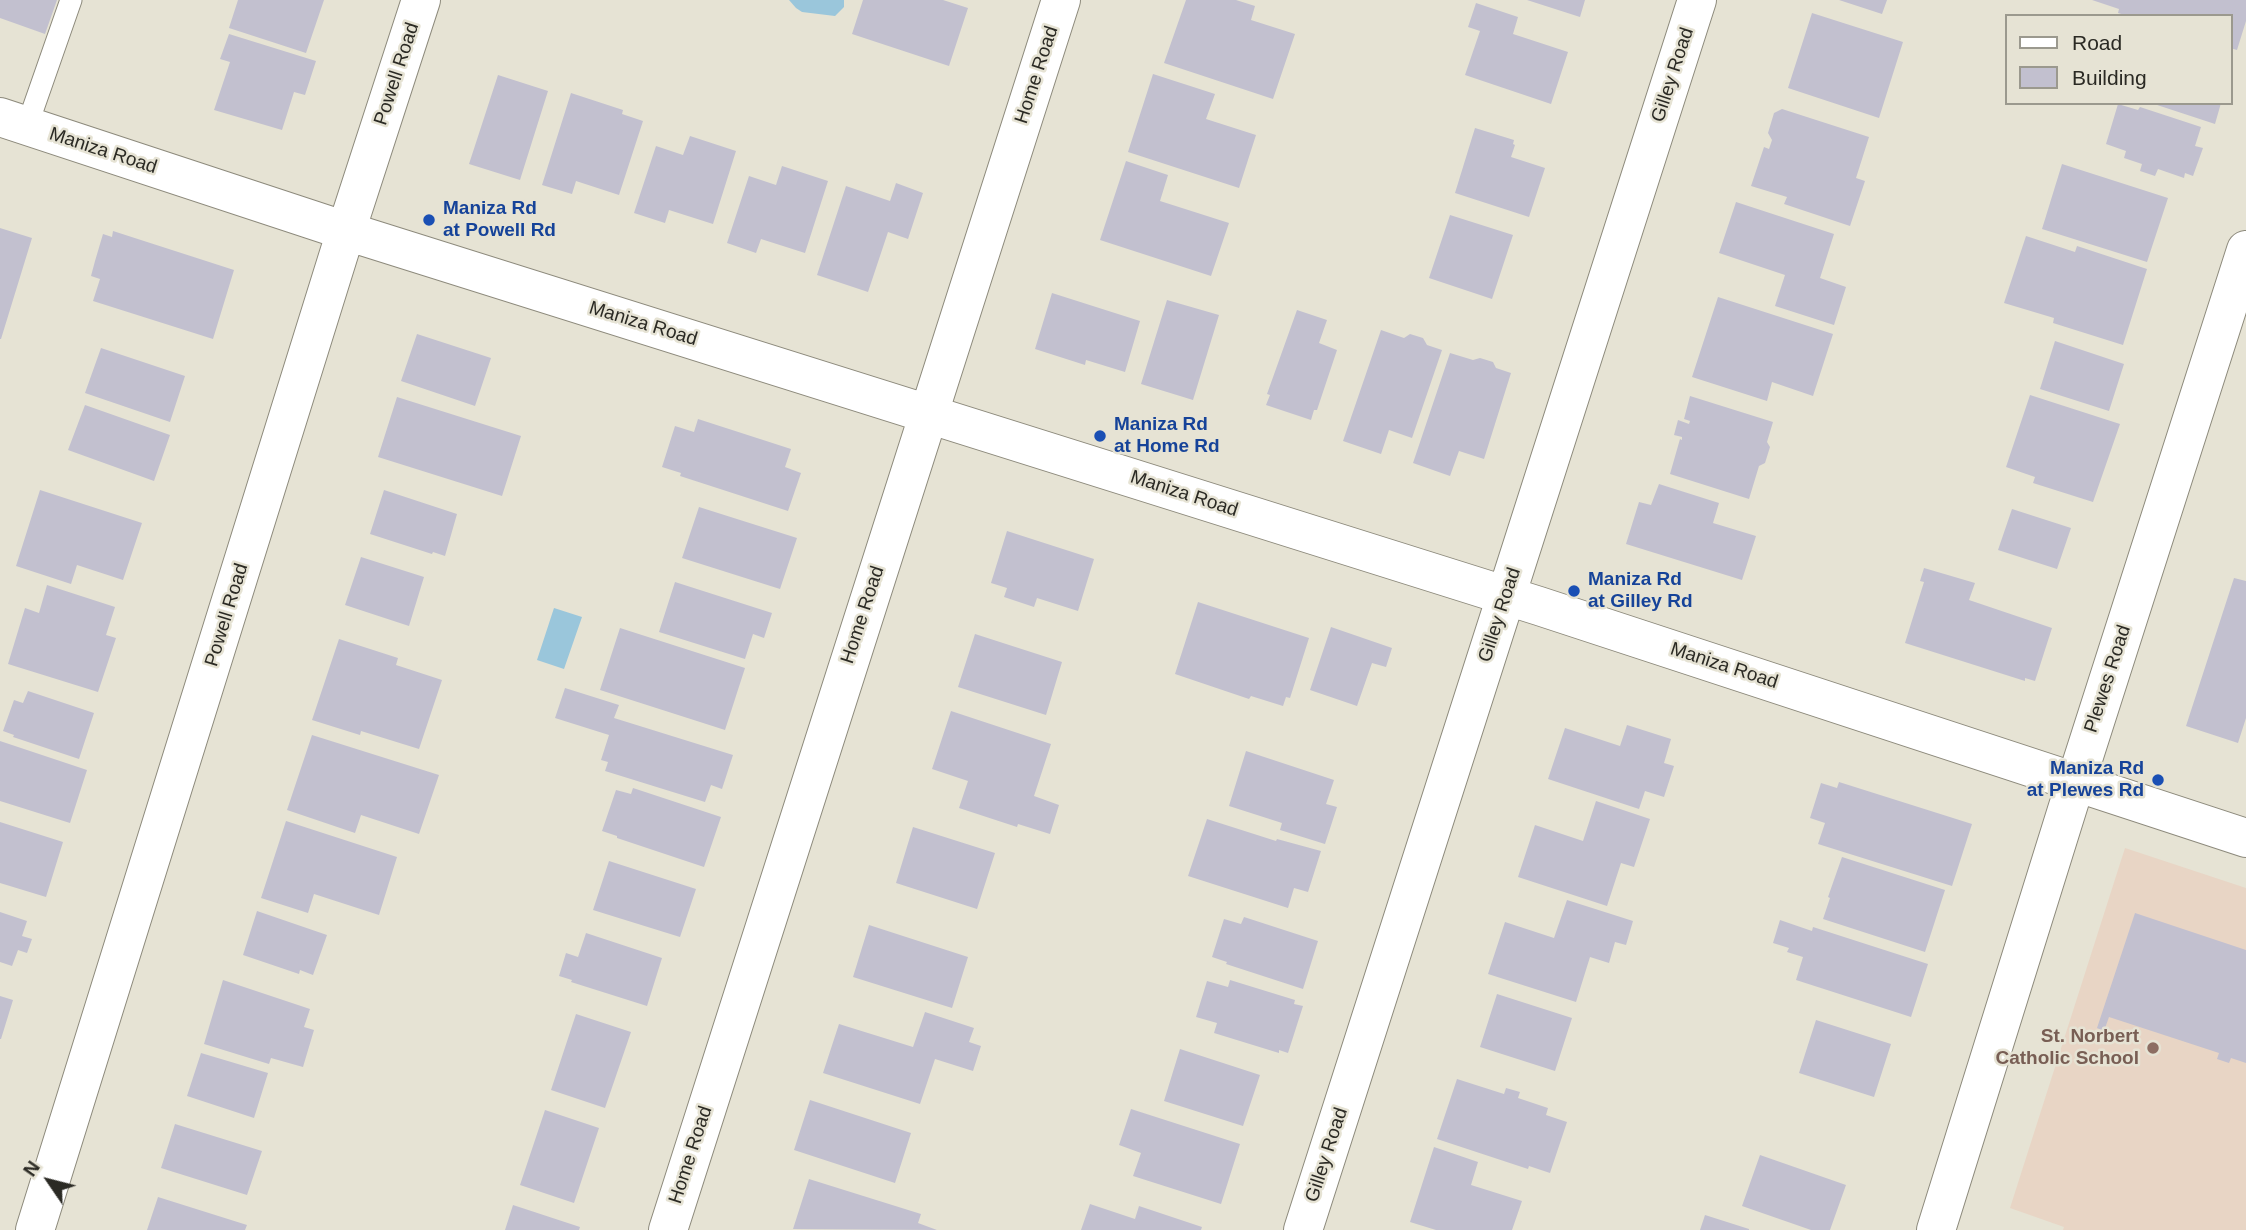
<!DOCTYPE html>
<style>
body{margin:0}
#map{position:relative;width:2246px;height:1230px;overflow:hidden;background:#e6e3d4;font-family:Helvetica,sans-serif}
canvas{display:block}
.legend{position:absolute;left:2005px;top:14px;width:228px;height:91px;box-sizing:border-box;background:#e6e3d4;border:2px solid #9b998e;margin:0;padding:9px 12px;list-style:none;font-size:21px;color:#2b2a24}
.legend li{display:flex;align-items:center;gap:14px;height:35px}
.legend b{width:35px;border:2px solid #9b998e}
.north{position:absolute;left:14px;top:1146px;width:70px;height:70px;-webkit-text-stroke:5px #e6e3d4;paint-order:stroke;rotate:305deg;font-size:19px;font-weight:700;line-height:28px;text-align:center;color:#2b2a24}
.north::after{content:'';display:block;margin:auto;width:24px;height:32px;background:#2b2a24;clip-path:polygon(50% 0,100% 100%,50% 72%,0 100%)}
</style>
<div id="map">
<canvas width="2246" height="1230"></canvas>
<ul class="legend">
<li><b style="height:9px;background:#fff"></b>Road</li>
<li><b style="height:19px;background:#c2c0cf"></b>Building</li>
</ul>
<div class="north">N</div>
</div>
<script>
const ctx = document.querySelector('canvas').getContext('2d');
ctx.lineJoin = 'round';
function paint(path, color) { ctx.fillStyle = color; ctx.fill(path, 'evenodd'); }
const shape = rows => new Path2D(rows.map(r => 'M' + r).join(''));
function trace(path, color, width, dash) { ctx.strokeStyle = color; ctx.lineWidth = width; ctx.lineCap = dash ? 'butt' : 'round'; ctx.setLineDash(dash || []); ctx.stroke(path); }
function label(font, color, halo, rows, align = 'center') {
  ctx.font = font + ' Helvetica,sans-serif'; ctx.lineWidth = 5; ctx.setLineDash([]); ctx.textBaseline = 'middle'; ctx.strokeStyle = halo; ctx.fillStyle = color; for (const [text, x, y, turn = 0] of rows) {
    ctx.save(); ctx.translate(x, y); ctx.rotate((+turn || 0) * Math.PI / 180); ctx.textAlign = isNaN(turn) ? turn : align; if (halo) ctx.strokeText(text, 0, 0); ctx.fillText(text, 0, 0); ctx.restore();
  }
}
const education = shape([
 [2125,848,2246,888,2246,1230,2063,1230,2064,1227,2010,1208]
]);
const water = shape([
 [789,0,844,0,844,7,835,16,802,12,796,8],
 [554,608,582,617,564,669,537,660]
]);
const building = shape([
 [0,0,57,0,45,34,0,18],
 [238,0,324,0,306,53,229,28],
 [863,0,943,0,968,8,949,66,852,34],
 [1186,0,1236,0,1255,6,1251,20,1295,34,1273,99,1164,63],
 [1527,0,1585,0,1580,17],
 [1839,0,1887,0,1882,14],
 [2092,0,2246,0,2246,21,2237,50,2230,48,2230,16,2128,16,2118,13,2119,9],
 [1476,3,1518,17,1513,34,1568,52,1551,104,1465,75,1480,31,1468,27],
 [1812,13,1903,42,1879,118,1788,88],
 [229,34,316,61,305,95,294,92,282,130,214,110,230,62,220,59],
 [1153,74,1215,94,1206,119,1256,135,1239,188,1128,152],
 [498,75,548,91,520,180,469,164],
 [571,93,623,110,622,114,643,121,619,195,576,181,572,194,542,185],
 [2151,103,2221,103,2215,124],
 [2118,104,2138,110,2140,107,2201,127,2195,146,2203,148,2193,176,2185,173,2184,178,2158,169,2155,176,2140,171,2142,164,2124,158,2126,151,2106,144],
 [1782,109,1869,137,1856,178,1865,181,1850,226,1784,204,1787,197,1751,186,1764,147,1769,149,1772,140,1768,133,1774,113],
 [1475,128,1514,140,1513,144,1515,145,1511,157,1545,168,1529,217,1455,193],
 [690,136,736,151,713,224,669,210,665,223,634,213,656,146,683,155],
 [1126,161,1168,175,1160,201,1229,223,1211,276,1100,240],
 [2062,164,2168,198,2147,262,2042,229],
 [782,166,828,181,805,253,761,239,756,253,727,243,749,176,776,185],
 [896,183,923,193,908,239,888,232,868,292,817,275,846,186,890,201],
 [1736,202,1834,234,1820,278,1846,287,1834,325,1775,306,1785,275,1719,253],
 [1450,215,1513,235,1492,299,1429,278],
 [0,228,32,238,1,339,0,339],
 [113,231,234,270,213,339,93,301,100,279,91,276,95,261,103,234,112,237],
 [2026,236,2075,252,2077,246,2147,269,2123,345,2053,323,2054,318,2004,303],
 [1052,293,1140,321,1125,372,1086,360,1085,365,1035,349],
 [1718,297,1833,334,1813,396,1772,382,1767,401,1692,377],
 [1167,300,1219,315,1193,400,1141,384],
 [1297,310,1327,320,1319,343,1337,350,1317,410,1314,410,1311,420,1266,405,1270,395,1267,394],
 [1381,330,1404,338,1410,334,1423,338,1427,345,1442,350,1412,438,1389,430,1381,454,1343,441],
 [417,334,491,358,475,406,401,381],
 [2055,341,2124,364,2109,411,2040,389],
 [101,348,185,376,170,422,85,393],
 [1450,353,1473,360,1480,358,1493,362,1496,368,1511,373,1484,459,1459,451,1450,476,1413,463],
 [2030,395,2120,424,2093,502,2033,483,2035,477,2006,467],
 [1690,396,1773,422,1767,442,1770,447,1765,463,1759,466,1749,499,1670,474,1680,439,1682,440,1682,437,1674,435,1678,420,1689,424,1690,421,1684,419],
 [397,397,521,436,502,496,378,457],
 [85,405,170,435,154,481,68,450],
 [698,419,791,449,785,467,801,473,788,511,680,476,681,473,662,467,675,426,694,432],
 [1659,484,1719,503,1713,523,1756,536,1742,580,1626,544,1639,502,1651,505],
 [40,490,142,523,123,580,77,565,71,584,16,566],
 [384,490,457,514,445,556,433,552,432,554,370,534],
 [699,507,797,538,780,589,682,558],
 [2012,509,2071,528,2057,569,1998,550],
 [1007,531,1094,559,1078,611,1037,598,1034,607,1004,597,1007,588,991,583],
 [361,557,424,577,409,626,345,605],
 [1924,568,1975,583,1969,600,2052,628,2035,681,2025,678,2025,681,1905,643,1924,582,1920,581],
 [2234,578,2246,581,2246,718,2238,743,2186,726],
 [675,582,772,613,764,638,753,634,745,659,659,632],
 [47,585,115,607,106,635,116,638,98,692,8,664,25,608,39,613],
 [1198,602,1309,638,1290,698,1286,697,1283,706,1251,696,1249,699,1175,674],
 [1331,627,1392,648,1386,667,1372,663,1357,706,1310,690],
 [620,628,745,668,725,730,600,690],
 [975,634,1062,662,1046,715,958,687],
 [339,639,398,658,396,665,442,680,419,749,361,731,360,735,312,720],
 [565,688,619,705,614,718,733,755,722,789,711,785,705,802,605,771,608,762,601,760,609,735,555,718],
 [28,691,94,713,79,759,13,737,14,735,3,731,14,700,23,703],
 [951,711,1051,744,1034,796,1059,805,1050,834,1018,824,1017,827,959,808,968,781,932,769],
 [1627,725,1671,739,1664,763,1674,766,1664,797,1645,791,1639,809,1548,779,1565,728,1620,746],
 [312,735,439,775,419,834,361,815,355,833,287,810],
 [0,741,87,770,70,823,0,801],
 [1246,751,1334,780,1326,804,1337,807,1325,844,1280,830,1282,823,1229,806],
 [1839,782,1972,824,1952,886,1818,844,1825,823,1810,818,1821,783,1837,788],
 [633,788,721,817,704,867,617,838,617,836,602,831,616,790,631,794],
 [1596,801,1650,819,1634,867,1621,863,1607,906,1518,877,1535,825,1583,841],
 [1207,819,1276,841,1277,839,1321,851,1308,892,1294,888,1288,908,1188,876],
 [286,821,397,857,379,915,314,894,308,913,261,898],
 [0,822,63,842,46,897,0,883],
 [913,827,995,853,977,909,896,883],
 [1842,857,1945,890,1925,952,1823,919,1830,898,1828,897],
 [609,861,696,889,680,937,593,910],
 [1567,900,1633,921,1626,945,1615,942,1609,963,1590,957,1576,1002,1488,974,1505,922,1554,938],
 [257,911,327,935,313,975,300,970,299,974,243,955],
 [0,912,27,921,22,936,32,939,27,953,18,950,12,966,0,962],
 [2135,913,2246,950,2246,1063,2231,1058,2229,1063,2217,1059,2219,1053,2109,1017,2104,1031,2097,1028],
 [1244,917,1318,941,1303,989,1226,964,1227,962,1212,957,1224,919,1241,924],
 [1780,920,1812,931,1813,927,1928,964,1911,1017,1796,980,1803,957,1787,952,1789,948,1773,943],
 [869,925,968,957,952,1008,853,977],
 [586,933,662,958,647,1006,571,982,572,980,559,976,566,953,578,957],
 [223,980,310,1009,304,1027,314,1030,303,1067,271,1058,269,1064,204,1044],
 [1230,980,1295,1000,1294,1004,1303,1006,1288,1053,1279,1050,1279,1053,1214,1033,1217,1023,1196,1017,1207,981,1228,987],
 [1497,994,1572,1018,1555,1071,1480,1047],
 [0,996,13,1000,1,1039,0,1039],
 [925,1012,974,1028,969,1042,981,1046,973,1071,935,1059,920,1104,823,1073,839,1024,913,1047],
 [576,1014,631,1032,605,1108,551,1090],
 [1816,1020,1891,1044,1874,1097,1799,1073],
 [1180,1049,1260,1075,1243,1126,1164,1101],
 [201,1053,268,1073,254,1118,187,1096],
 [1457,1079,1504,1094,1506,1088,1520,1092,1518,1098,1548,1108,1546,1115,1567,1122,1550,1173,1529,1166,1528,1169,1437,1139],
 [810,1100,911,1133,895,1183,794,1150],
 [1131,1109,1240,1144,1221,1204,1133,1176,1141,1153,1119,1145],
 [545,1110,599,1128,574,1203,520,1185],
 [175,1124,262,1151,247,1195,161,1168],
 [1434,1147,1478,1162,1471,1185,1522,1201,1512,1230,1436,1230,1410,1222],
 [1760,1155,1846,1185,1830,1230,1811,1230,1742,1206],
 [809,1179,921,1214,918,1223,937,1230,793,1229],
 [158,1197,247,1225,245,1230,147,1230],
 [1090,1204,1135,1219,1139,1206,1202,1227,1201,1230,1081,1230],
 [513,1205,580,1227,579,1230,505,1230],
 [1705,1215,1749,1229,1749,1230,1700,1230]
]);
const service = shape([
 [27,126,71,0]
]);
const minor = shape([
 [0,117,346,231,1539,606,2246,838],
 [35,1230,346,231,421,0],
 [668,1230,1061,0],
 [1303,1230,1697,0],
 [1936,1230,2076,781,2246,250]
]);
const markers = [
 [429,220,7,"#1a4fb4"],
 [1100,436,7,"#1a4fb4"],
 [1574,591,7,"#1a4fb4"],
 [2158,780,7,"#1a4fb4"],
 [2153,1048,7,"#8d6e63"]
];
const streetNames = [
 ["Powell Road",397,74,-72],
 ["Home Road",1037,75,-72],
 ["Gilley Road",1673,75,-72],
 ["Maniza Road",103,151,18],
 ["Maniza Road",643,324,17],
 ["Maniza Road",1184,494,18],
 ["Powell Road",227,615,-73],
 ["Home Road",863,615,-72],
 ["Gilley Road",1500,615,-72],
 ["Maniza Road",1724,666,18],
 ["Plewes Road",2108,679,-72],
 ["Home Road",691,1155,-72],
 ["Gilley Road",1327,1155,-72]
];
const transitNames = [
 ["Maniza Rd",443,209],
 ["at Powell Rd",443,231],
 ["Maniza Rd",1114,425],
 ["at Home Rd",1114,447],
 ["Maniza Rd",1588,580],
 ["at Gilley Rd",1588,602],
 ["Maniza Rd",2144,769,"right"],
 ["at Plewes Rd",2144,791,"right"]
];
const educationNames = [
 ["St. Norbert",2139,1037],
 ["Catholic School",2139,1059]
];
paint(education, '#e8d5c5');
paint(water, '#9ac6db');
paint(building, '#c2c0cf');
trace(service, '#8d8a7c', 23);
trace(minor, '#8d8a7c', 40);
trace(service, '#fff', 21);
trace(minor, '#fff', 38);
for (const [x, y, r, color] of markers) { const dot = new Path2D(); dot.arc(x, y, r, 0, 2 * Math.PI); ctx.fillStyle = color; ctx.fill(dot); trace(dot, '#e6e3d4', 2.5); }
label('19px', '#2b2a24', '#e6e3d4', streetNames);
label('bold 19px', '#164399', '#e6e3d4', transitNames, 'left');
label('bold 19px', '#785e54', '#e6e3d4', educationNames, 'right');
</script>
